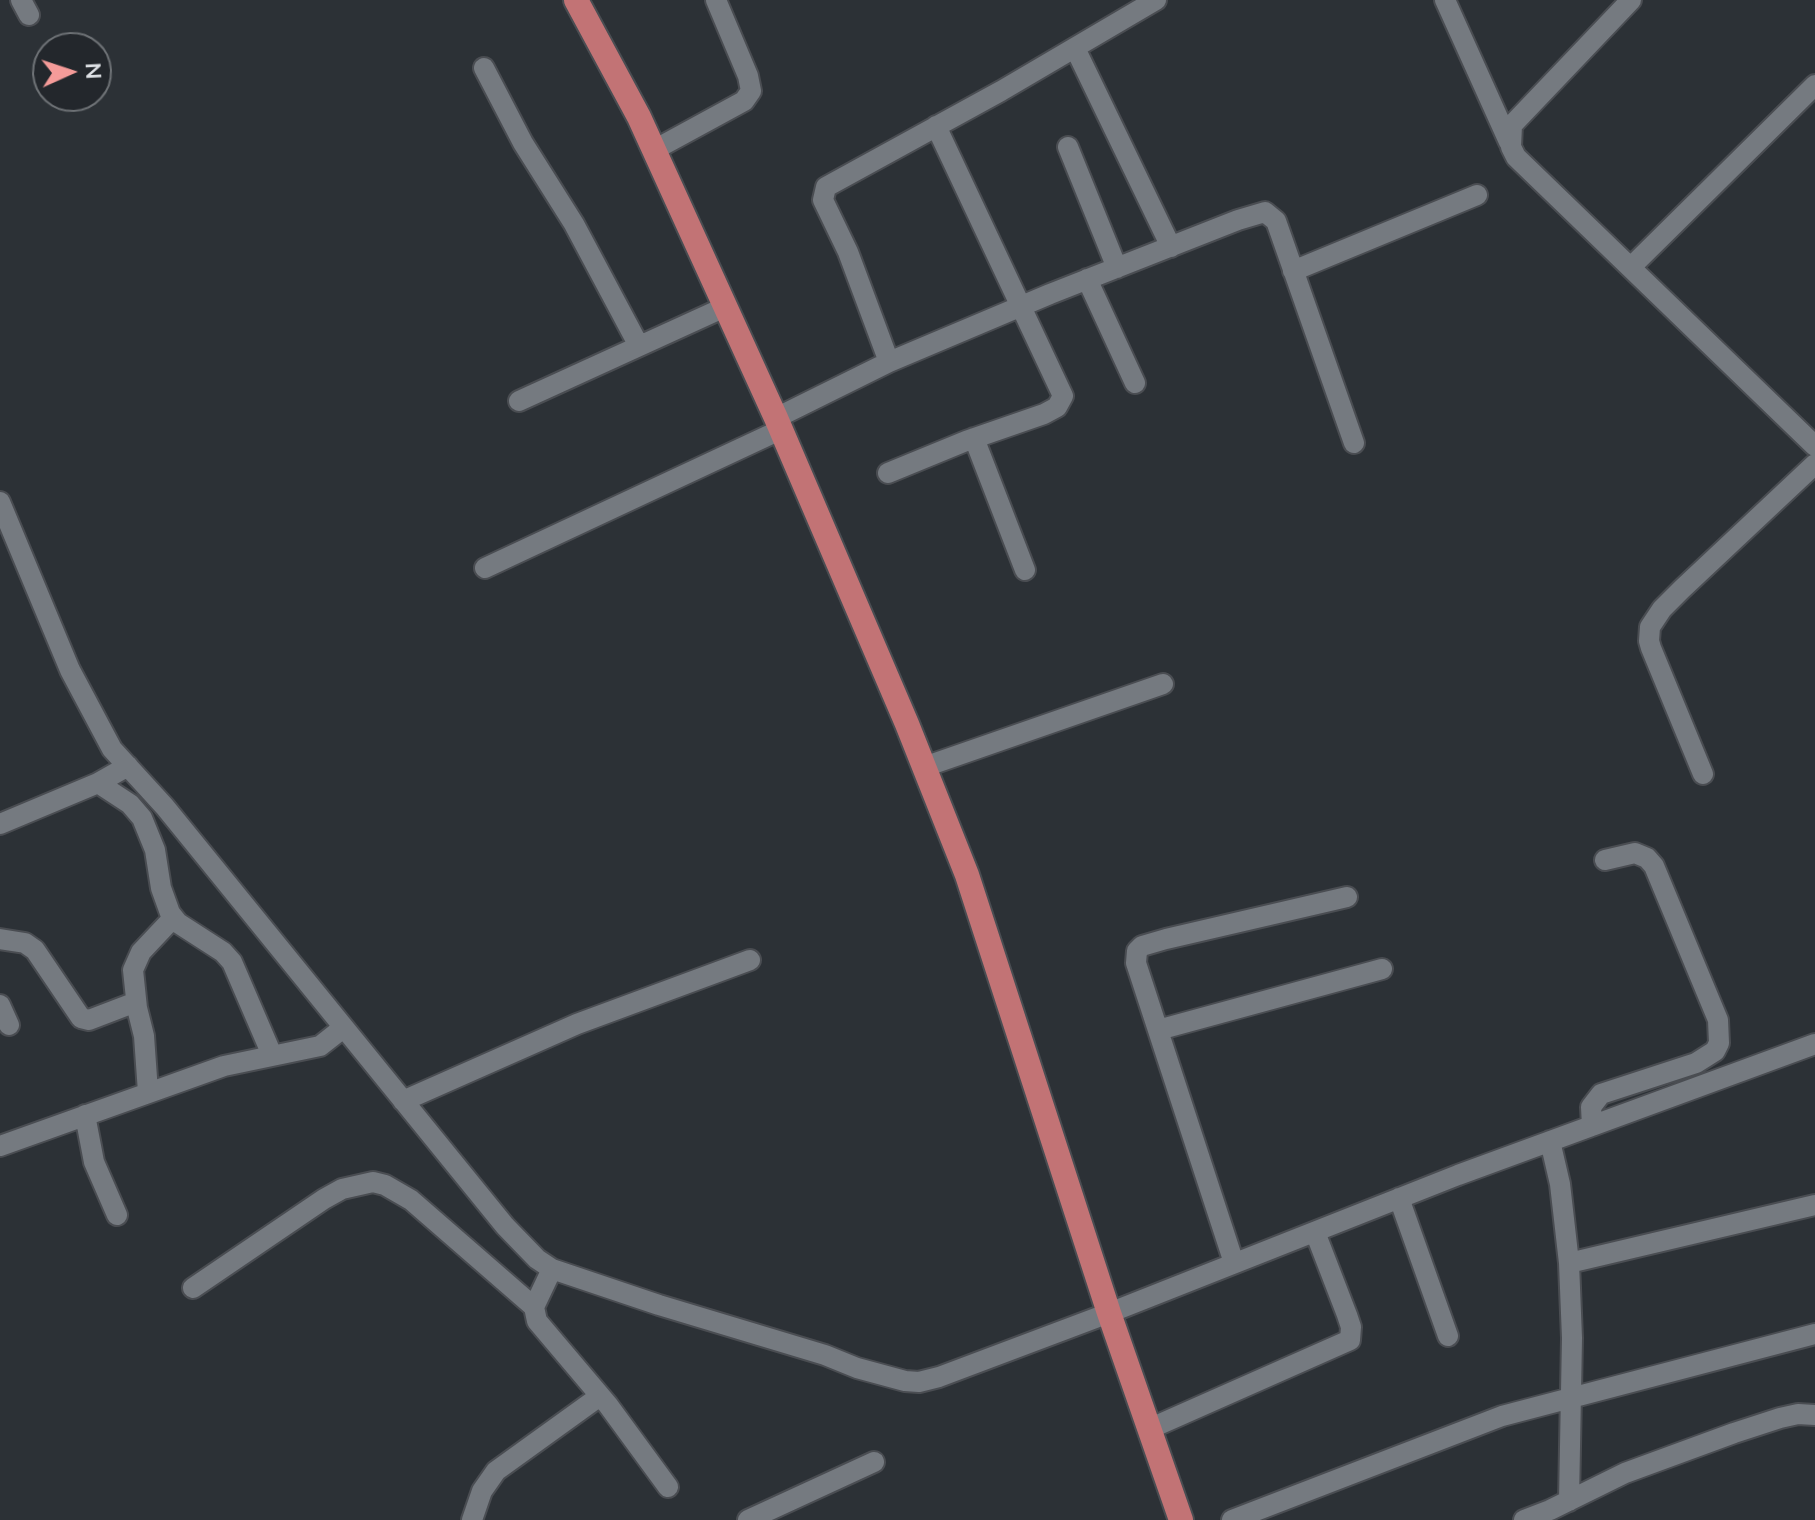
<!DOCTYPE html>
<style>
body{margin:0}
#map{position:relative;width:1815px;height:1520px;overflow:hidden;background:#2c3136;font-family:Mulish,sans-serif}
canvas{display:block}
.north{position:absolute;left:32px;top:32px;width:80px;height:80px;box-sizing:border-box;background:#23272c;border:2px solid #6e7276;border-radius:50%;rotate:87deg;font-size:22px;font-weight:700;line-height:32px;text-align:center;color:#dfe2e6}
.north::after{content:'';display:block;margin:auto;width:28px;height:36px;background:#f59b99;clip-path:polygon(50% 0,100% 100%,50% 72%,0 100%)}
</style>
<div id="map">
<canvas width="1815" height="1520"></canvas>
<div class="north">N</div>
</div>
<script>
const ctx = document.querySelector('canvas').getContext('2d');
ctx.lineJoin = 'round';
const shape = rows => new Path2D(rows.map(r => 'M' + r).join(''));
function trace(path, color, width, dash) { ctx.strokeStyle = color; ctx.lineWidth = width; ctx.lineCap = dash ? 'butt' : 'round'; ctx.setLineDash(dash || []); ctx.stroke(path); }
const minor = shape([
 [21,0,29,15],
 [1445,0,1509,142],
 [1631,0,1512,125,1511,147,1516,157,1815,446],
 [1075,48,1171,247],
 [484,68,523,143,574,224,639,346],
 [1068,147,1117,268],
 [654,150,744,101,751,91,748,76,716,0],
 [1631,267,1815,85],
 [1293,271,1477,195],
 [1087,279,1135,383],
 [889,362,848,252,823,200,826,187,1001,91,1156,0],
 [519,401,725,307],
 [776,418,889,362,1050,294,1238,220,1265,212,1276,221,1354,443],
 [974,438,1025,570],
 [888,473,966,441,1044,414,1057,407,1063,396,936,126],
 [0,502,70,670,112,749,165,807,505,1226,537,1259,552,1269,659,1305,825,1355,857,1368,905,1381,919,1382,939,1377,1109,1313,1458,1175,1815,1044],
 [485,568,780,430],
 [924,767,1163,684],
 [1703,774,1651,648,1649,641,1650,627,1662,609,1682,589,1815,464],
 [98,783,130,804,142,818,155,850,161,888,170,913,178,923,223,952,232,962,272,1055],
 [0,824,98,783,128,766],
 [0,939,25,943,35,950,81,1018,89,1020,136,1002],
 [0,1005,9,1025],
 [1158,1030,1382,969],
 [148,1092,144,1036,137,1008,133,970,141,952,173,918],
 [403,1101,577,1024,750,960],
 [85,1115,94,1162,117,1215],
 [1592,1126,1591,1107,1601,1094,1696,1063,1715,1051,1719,1043,1718,1020,1654,866,1647,858,1635,853,1605,860],
 [1550,1141,1560,1184,1569,1263,1572,1338,1569,1501],
 [0,1146,224,1066,320,1046,343,1028],
 [1399,1198,1448,1336],
 [1234,1263,1136,963,1137,951,1142,946,1166,939,1347,897],
 [1569,1263,1815,1205],
 [552,1269,534,1307,537,1321,608,1405,668,1487],
 [193,1288,324,1199,342,1189,373,1182,385,1185,411,1200,534,1307],
 [1149,1429,1350,1340,1351,1327,1347,1315,1315,1232],
 [472,1520,482,1491,496,1471,600,1396],
 [748,1520,874,1462],
 [1232,1520,1502,1416,1815,1334],
 [1524,1520,1550,1510,1625,1473,1734,1433,1780,1418,1798,1414,1815,1415]
]);
const major = shape([
 [576,0,639,117,776,418,907,724,967,875,1109,1313,1181,1520]
]);
trace(minor, '#4a4d52', 24);
trace(major, '#4a4d52', 28);
trace(minor, '#757a80', 20);
trace(major, '#c27375', 24);
</script>
